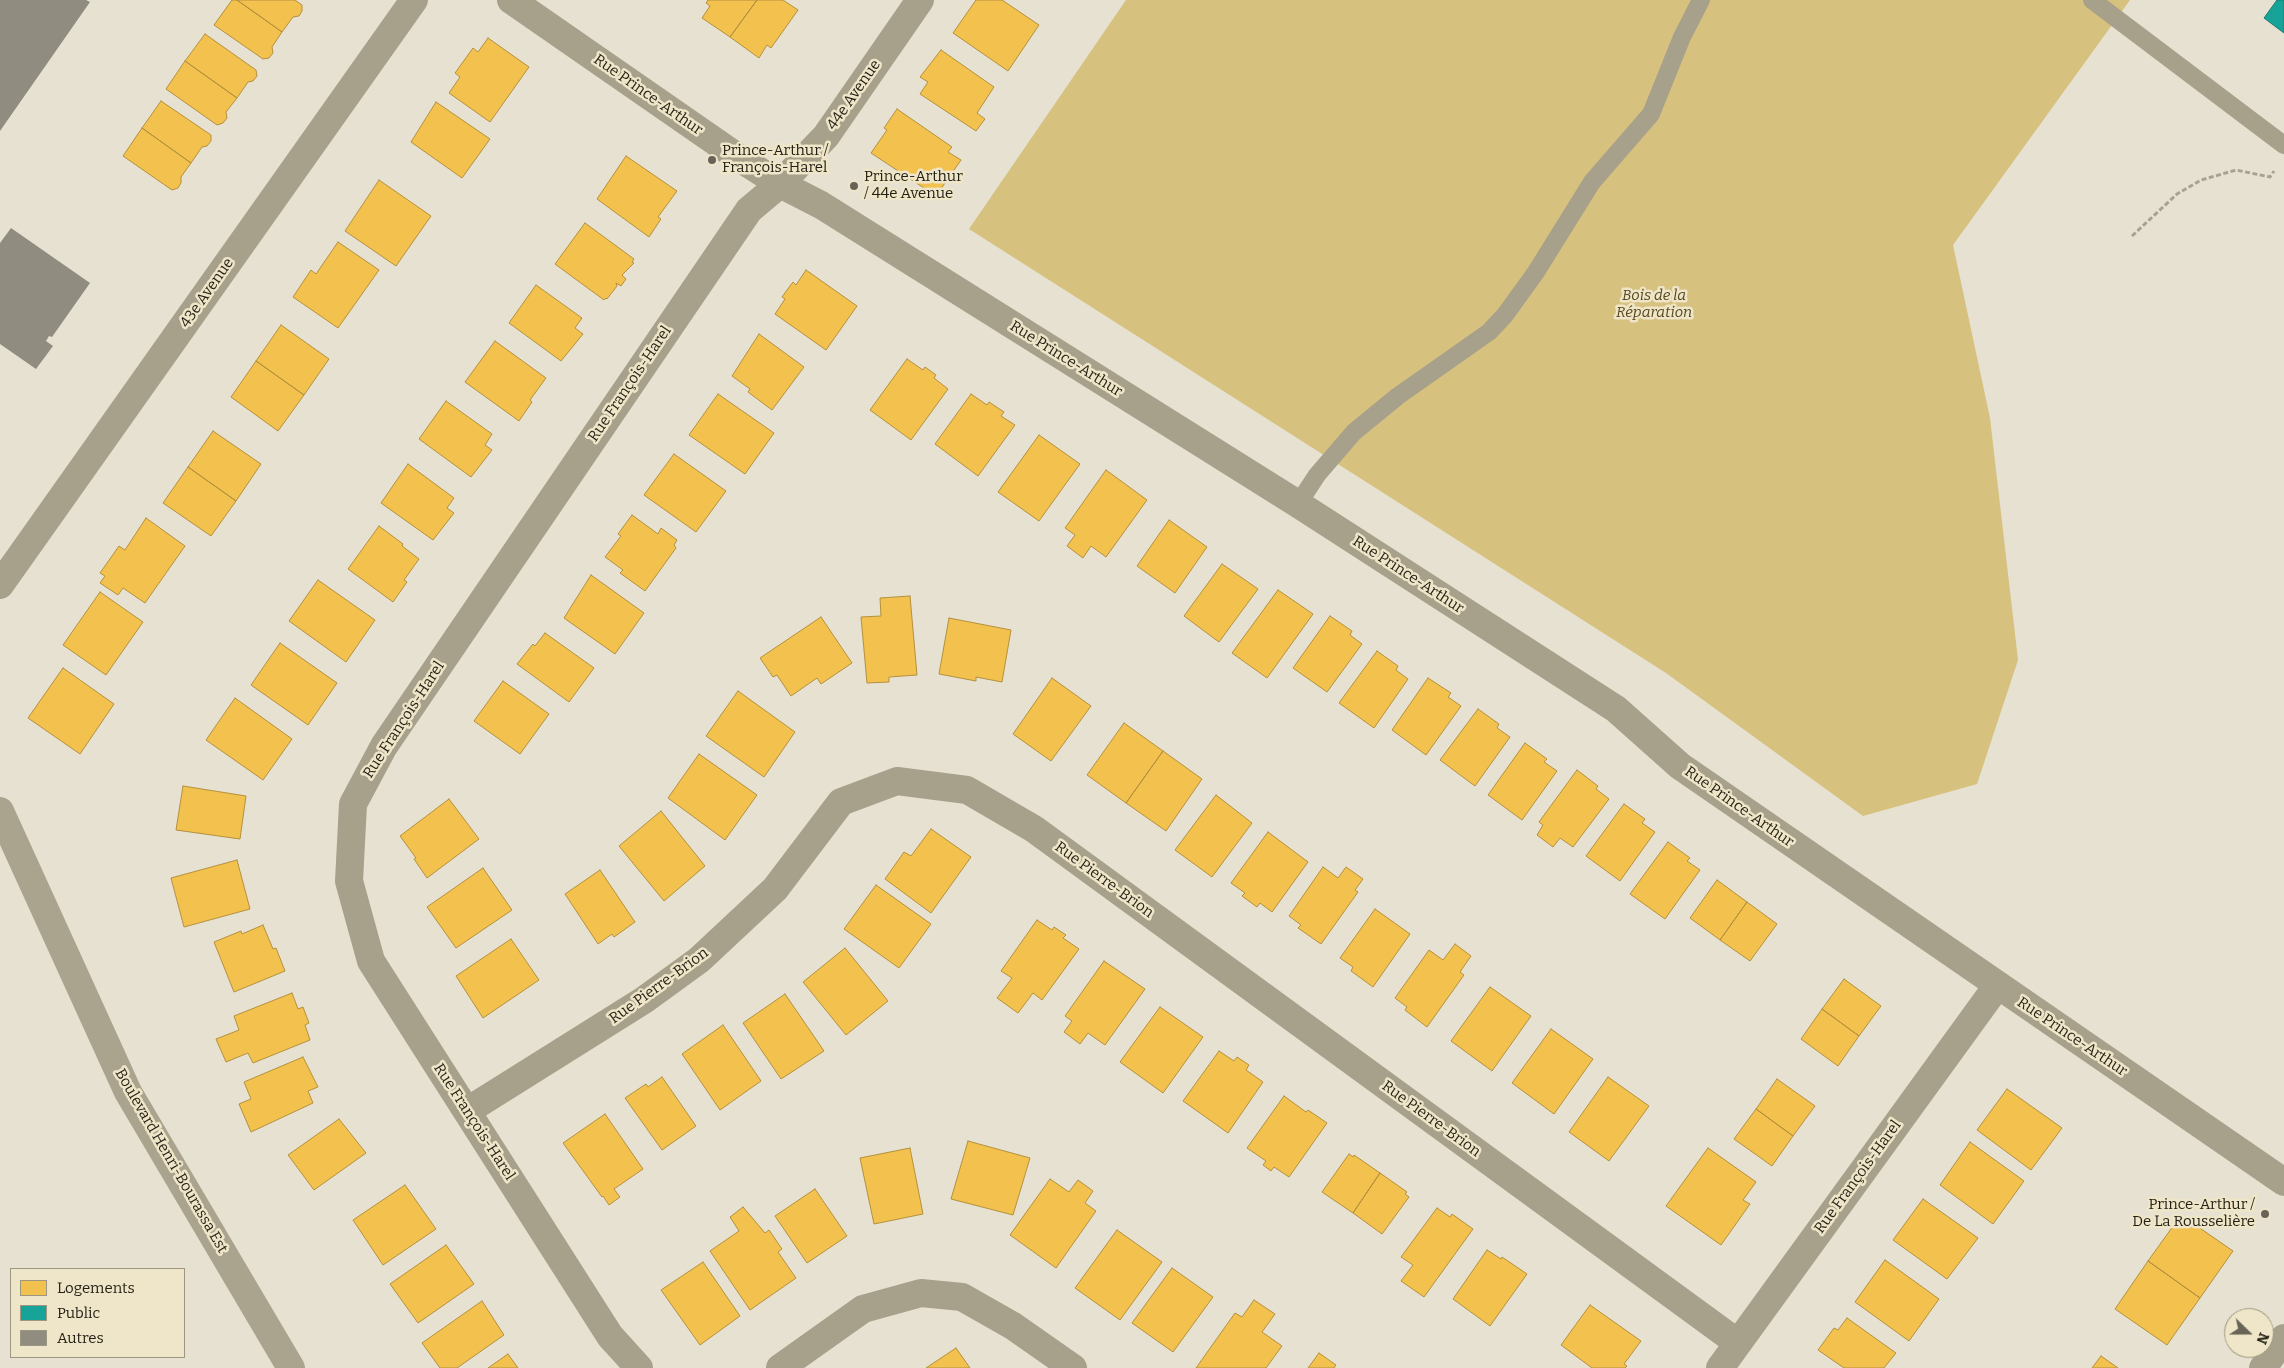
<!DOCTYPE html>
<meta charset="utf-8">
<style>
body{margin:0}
#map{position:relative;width:2284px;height:1368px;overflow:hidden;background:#e6e1d1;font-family:Bitter,serif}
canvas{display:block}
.legend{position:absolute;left:10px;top:1268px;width:175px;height:90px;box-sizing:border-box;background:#efe5c8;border:1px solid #9d9680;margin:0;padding:6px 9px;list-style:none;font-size:15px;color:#221f14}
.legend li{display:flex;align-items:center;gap:10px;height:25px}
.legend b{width:25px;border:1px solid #9d9680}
.north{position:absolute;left:2224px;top:1308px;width:50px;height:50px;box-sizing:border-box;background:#efe5c8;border:1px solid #9d9680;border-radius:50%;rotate:112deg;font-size:14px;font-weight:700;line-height:20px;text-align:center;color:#221f14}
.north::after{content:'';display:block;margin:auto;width:18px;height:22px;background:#676356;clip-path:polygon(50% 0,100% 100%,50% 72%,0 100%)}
</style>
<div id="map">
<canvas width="2284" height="1368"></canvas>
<ul class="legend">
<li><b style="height:14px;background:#f2c14e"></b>Logements</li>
<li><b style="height:14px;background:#17a398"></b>Public</li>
<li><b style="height:14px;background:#908c80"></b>Autres</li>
</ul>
<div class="north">N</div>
</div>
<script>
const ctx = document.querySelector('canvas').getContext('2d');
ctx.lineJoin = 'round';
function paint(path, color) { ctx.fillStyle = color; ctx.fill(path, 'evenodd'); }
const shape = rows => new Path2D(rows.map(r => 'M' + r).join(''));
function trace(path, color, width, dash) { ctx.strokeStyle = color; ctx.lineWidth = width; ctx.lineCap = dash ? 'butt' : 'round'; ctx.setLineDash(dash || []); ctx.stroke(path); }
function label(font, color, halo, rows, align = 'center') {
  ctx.font = font + ' Bitter,serif'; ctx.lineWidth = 5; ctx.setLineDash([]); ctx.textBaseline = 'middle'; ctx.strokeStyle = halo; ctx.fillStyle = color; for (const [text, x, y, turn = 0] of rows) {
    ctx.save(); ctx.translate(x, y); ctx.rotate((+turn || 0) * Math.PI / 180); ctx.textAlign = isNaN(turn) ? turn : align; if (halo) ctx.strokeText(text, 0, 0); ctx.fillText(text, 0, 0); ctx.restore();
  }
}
const forest = shape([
 [1126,0,2130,0,1953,245,1990,418,2018,660,1977,784,1863,816,1666,673,969,229]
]);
const homes = shape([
 [232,0,237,0,282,32,272,47,273,53,269,58,263,59,214,25,232,0],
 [237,0,295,0,302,5,302,11,299,16,293,17,282,32,237,0],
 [708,0,757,0,730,37,702,18,710,6,706,3,708,0],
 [757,0,783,0,798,10,771,48,767,45,759,58,730,37,757,0],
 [976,0,1002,0,1039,25,1008,71,953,33,976,0],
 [205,34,256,70,257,76,253,81,248,82,237,98,185,61,205,34],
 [488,38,529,67,490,122,449,93,460,77,455,73,473,48,478,52,488,38],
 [941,50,994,87,977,113,985,119,976,131,920,94,928,82,920,77,941,50],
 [185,61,237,98,226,112,227,118,223,123,217,125,166,89,185,61],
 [161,101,211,135,211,141,207,146,202,147,191,163,142,128,161,101],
 [436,102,490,139,462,178,411,142,436,102],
 [897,109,952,147,948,152,961,160,936,196,871,153,887,130,884,128,897,109],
 [142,128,191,163,181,177,181,183,178,188,172,190,123,156,142,128],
 [626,156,677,191,658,217,661,219,649,237,597,199,626,156],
 [379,180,431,216,396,266,345,231,379,180],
 [585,223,634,259,632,262,634,263,622,275,626,279,621,286,616,283,617,286,607,299,606,298,604,300,555,264,585,223],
 [338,242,379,270,338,328,293,297,311,270,316,274,338,242],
 [806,270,857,306,826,350,775,314,785,299,782,297,787,290,793,282,796,285,806,270],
 [536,285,582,318,575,328,583,334,561,361,509,323,536,285],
 [281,325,329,359,304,395,256,361,281,325],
 [759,334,804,367,772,410,748,392,750,389,732,376,759,334],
 [495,341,546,378,530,400,532,402,519,421,465,382,495,341],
 [907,359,923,370,925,367,936,375,934,378,948,389,911,440,870,410,907,359],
 [256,361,304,395,278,431,231,397,256,361],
 [718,394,774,433,745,474,689,435,718,394],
 [971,394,987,405,989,402,1004,412,1001,416,1015,425,978,476,935,444,971,394],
 [446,401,492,434,485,445,492,450,471,477,419,439,446,401],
 [213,431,261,464,236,501,188,467,213,431],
 [1039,435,1080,464,1039,521,998,492,1039,435],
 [674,454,726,491,696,532,644,495,674,454],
 [408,464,454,498,447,508,454,513,433,540,381,503,408,464],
 [188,467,236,501,211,536,163,503,188,467],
 [1106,470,1147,500,1106,557,1091,546,1083,558,1067,546,1075,535,1065,528,1106,470],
 [632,515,658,534,661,528,677,540,674,545,676,548,645,591,620,573,623,570,605,557,621,536,618,534,632,515],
 [146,518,185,546,145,603,123,588,118,595,100,583,105,576,100,573,119,546,125,550,146,518],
 [1169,520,1207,547,1175,593,1137,566,1169,520],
 [379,526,403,544,402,546,419,559,404,580,407,582,393,602,348,569,379,526],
 [1222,564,1258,589,1219,642,1184,616,1222,564],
 [591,575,644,613,615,654,564,618,591,575],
 [318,580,375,620,346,662,289,621,318,580],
 [1278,590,1313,614,1267,678,1232,653,1278,590],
 [100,592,143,622,106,675,63,645,100,592],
 [910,596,917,675,889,677,889,682,867,683,861,617,881,616,880,598,910,596],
 [1330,616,1352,631,1350,635,1362,644,1327,692,1293,668,1330,616],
 [821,617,852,663,821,684,817,678,791,696,777,675,773,677,760,658,821,617],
 [949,618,1011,630,1002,682,976,677,976,681,939,674,949,618],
 [545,633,594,668,569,702,517,664,533,644,535,646,545,633],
 [280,643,337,683,308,725,251,685,280,643],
 [1377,651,1398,666,1396,670,1408,679,1374,728,1339,703,1377,651],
 [63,668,114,704,80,754,28,718,63,668],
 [1052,678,1091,706,1051,761,1013,734,1052,678],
 [1428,678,1451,693,1448,697,1461,706,1426,755,1392,730,1428,678],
 [503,681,549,714,520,754,474,721,503,681],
 [738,691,795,732,764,777,706,736,738,691],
 [235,698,292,739,263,780,206,740,235,698],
 [1478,709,1499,724,1497,728,1510,737,1475,786,1440,760,1478,709],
 [1124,723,1163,751,1126,803,1087,775,1124,723],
 [1525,743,1547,759,1544,762,1557,771,1522,820,1488,795,1525,743],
 [1163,751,1202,779,1166,831,1126,803,1163,751],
 [699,754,757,795,725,840,668,798,699,754],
 [1577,770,1598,786,1596,789,1609,799,1573,847,1560,838,1553,847,1537,835,1543,825,1539,822,1577,770],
 [183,786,246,796,240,839,176,830,183,786],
 [1216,795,1252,823,1212,877,1175,850,1216,795],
 [449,799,479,839,427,878,414,859,416,858,400,836,449,799],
 [1624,804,1645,819,1642,823,1655,832,1620,881,1586,856,1624,804],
 [661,811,705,866,664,901,619,846,661,811],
 [931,829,971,857,931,913,885,879,904,852,911,856,931,829],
 [1268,832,1308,862,1272,912,1260,903,1257,907,1242,896,1245,893,1231,883,1268,832],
 [1668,842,1690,858,1687,861,1700,870,1665,919,1630,894,1668,842],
 [237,860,250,909,184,927,171,878,237,860],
 [1323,867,1338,878,1346,867,1363,879,1355,890,1358,892,1321,944,1298,928,1301,925,1289,916,1323,867],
 [483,868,512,910,456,948,427,907,483,868],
 [600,870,635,922,614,937,612,934,598,944,565,894,600,870],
 [1717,880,1747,902,1720,940,1690,918,1717,880],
 [876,885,931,924,899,968,844,929,876,885],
 [1747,902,1777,924,1750,961,1720,940,1747,902],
 [1375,909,1410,934,1373,987,1351,971,1353,967,1340,958,1375,909],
 [1037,920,1052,930,1054,927,1066,935,1063,938,1079,949,1042,1000,1033,993,1018,1013,997,998,1012,978,1001,971,1037,920],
 [263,925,273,949,276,948,285,971,234,992,214,942,241,931,242,934,263,925],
 [511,939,539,980,483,1018,456,976,511,939],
 [1455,944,1471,956,1460,972,1464,975,1427,1027,1405,1010,1407,1007,1395,998,1429,950,1443,960,1455,944],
 [845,948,888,1001,846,1035,803,982,845,948],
 [1104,961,1145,989,1105,1045,1088,1033,1080,1044,1064,1032,1072,1021,1065,1016,1104,961],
 [1844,979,1881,1006,1859,1036,1822,1009,1844,979],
 [1490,987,1531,1016,1492,1071,1451,1041,1490,987],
 [292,993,298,1009,303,1007,309,1023,305,1025,310,1040,253,1063,248,1053,226,1062,216,1039,239,1030,234,1016,292,993],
 [785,994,824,1051,781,1079,743,1023,785,994],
 [1160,1007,1203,1037,1163,1093,1120,1062,1160,1007],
 [1822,1009,1859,1036,1838,1066,1801,1039,1822,1009],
 [723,1025,761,1081,720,1110,682,1054,723,1025],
 [1551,1029,1593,1059,1554,1114,1512,1083,1551,1029],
 [1219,1051,1234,1061,1237,1057,1249,1065,1246,1070,1263,1082,1228,1133,1183,1101,1219,1051],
 [303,1057,318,1087,308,1091,313,1103,251,1132,239,1104,251,1099,244,1082,303,1057],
 [662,1077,696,1126,662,1150,625,1098,646,1084,648,1087,662,1077],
 [1608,1077,1649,1106,1609,1161,1569,1132,1608,1077],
 [1777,1079,1815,1106,1793,1136,1756,1109,1777,1079],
 [2007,1089,2062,1128,2031,1170,1977,1130,2007,1089],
 [1284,1096,1306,1112,1308,1110,1327,1123,1289,1177,1274,1167,1271,1171,1263,1165,1266,1161,1247,1148,1284,1096],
 [1756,1109,1793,1136,1772,1166,1734,1139,1756,1109],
 [605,1114,643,1169,614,1189,620,1197,609,1205,603,1196,602,1197,563,1143,605,1114],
 [339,1119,366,1153,314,1190,288,1155,339,1119],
 [968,1141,1030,1158,1013,1215,951,1199,968,1141],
 [1970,1142,2024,1181,1993,1224,1940,1185,1970,1142],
 [910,1148,923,1214,874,1224,860,1158,910,1148],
 [1708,1148,1756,1182,1743,1200,1750,1204,1721,1245,1666,1206,1708,1148],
 [1349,1154,1353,1157,1354,1155,1380,1173,1353,1213,1322,1192,1349,1154],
 [1380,1173,1407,1192,1405,1194,1409,1197,1382,1234,1353,1213,1380,1173],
 [1050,1179,1069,1192,1078,1180,1093,1191,1085,1203,1096,1211,1056,1268,1010,1235,1050,1179],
 [405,1185,436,1229,383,1265,353,1220,405,1185],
 [815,1189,847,1236,807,1263,775,1216,815,1189],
 [1923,1199,1978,1238,1947,1279,1893,1240,1923,1199],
 [743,1207,765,1233,769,1230,782,1249,778,1252,796,1278,750,1310,710,1251,739,1231,730,1217,743,1207],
 [1437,1208,1450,1217,1452,1214,1473,1229,1424,1297,1401,1281,1413,1265,1401,1257,1437,1208],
 [2181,1215,2233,1251,2200,1298,2148,1261,2181,1215],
 [1117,1230,1162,1262,1120,1320,1075,1288,1117,1230],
 [446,1245,474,1284,418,1323,390,1284,446,1245],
 [1487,1250,1501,1259,1502,1257,1527,1274,1490,1326,1453,1299,1487,1250],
 [1885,1260,1939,1299,1909,1341,1855,1302,1885,1260],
 [2148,1261,2200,1298,2167,1345,2115,1309,2148,1261],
 [703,1262,740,1316,700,1345,661,1290,703,1262],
 [1172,1268,1213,1297,1173,1352,1132,1323,1172,1268],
 [1254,1300,1275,1314,1262,1332,1282,1346,1266,1368,1196,1368,1235,1313,1242,1317,1254,1300],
 [482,1301,504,1335,457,1368,440,1368,422,1343,482,1301],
 [1590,1305,1641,1341,1624,1364,1627,1366,1625,1368,1592,1368,1561,1345,1590,1305],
 [1847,1318,1896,1353,1884,1368,1844,1368,1818,1350,1834,1328,1838,1330,1847,1318],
 [956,1348,970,1368,926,1368,956,1348],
 [1319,1353,1336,1365,1334,1368,1308,1368,1319,1353],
 [508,1354,518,1368,488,1368,508,1354],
 [2101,1356,2118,1368,2092,1368,2101,1356]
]);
const public = shape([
 [2277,0,2284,0,2284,33,2264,18,2277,0]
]);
const building = shape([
 [0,0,86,0,90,2,0,131],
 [11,228,90,283,52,337,49,336,46,341,53,346,36,369,0,344,0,243]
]);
const path = shape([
 [2132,236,2177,194,2201,180,2236,170,2270,177,2274,171]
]);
const service = shape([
 [2092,0,2284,145],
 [1298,504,1317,475,1354,432,1398,396,1489,332,1505,315,1536,272,1592,182,1651,114,1682,37,1701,0]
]);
const minor = shape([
 [511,0,739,158,780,184,821,205,1298,504,1616,709,1680,766,2284,1182],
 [0,585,414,0],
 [467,1111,644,1000,699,960,775,889,841,802,897,781,967,790,1034,829,1738,1343],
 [639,1368,610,1336,371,961,349,881,353,804,384,746,749,210,780,184,826,136,920,0],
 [780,1368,863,1309,921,1293,962,1297,1013,1326,1073,1368],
 [1720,1368,1997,986]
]);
const tertiary = shape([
 [2263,1368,2284,1338]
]);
const primary = shape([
 [0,811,128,1092,291,1368]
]);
const markers = [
 [712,160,5,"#676356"],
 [854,186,5,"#676356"],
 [2265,1214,5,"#676356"]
];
const streetNames = [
 ["Rue Prince-Arthur",648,95,35],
 ["44e Avenue",854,95,-55],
 ["43e Avenue",207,293,-55],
 ["Rue Prince-Arthur",1066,359,32],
 ["Rue François-Harel",630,384,-56],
 ["Rue Prince-Arthur",1408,575,33],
 ["Rue François-Harel",404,720,-57],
 ["Rue Prince-Arthur",1739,807,35],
 ["Rue Pierre-Brion",1104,880,36],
 ["Rue Pierre-Brion",659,986,-36],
 ["Rue Prince-Arthur",2072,1037,34],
 ["Rue Pierre-Brion",1431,1119,36],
 ["Rue François-Harel",474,1122,57],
 ["Boulevard Henri-Bourassa Est",171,1161,60],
 ["Rue François-Harel",1858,1177,-54]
];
const poiNames = [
 ["Prince-Arthur /",722,151],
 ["François-Harel",722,168],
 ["Prince-Arthur",864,177],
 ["/ 44e Avenue",864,194],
 ["Prince-Arthur /",2255,1205,"right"],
 ["De La Rousselière",2255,1222,"right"]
];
const parkNames = [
 ["Bois de la",1654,296],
 ["Réparation",1654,313]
];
paint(forest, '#d7c17e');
paint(homes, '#f2c14e');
trace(homes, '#b4903d', 1);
paint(public, '#17a398');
trace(public, '#1a7b70', 1);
paint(building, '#908c80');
trace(path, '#a7a292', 3, [5, 2.5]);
trace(service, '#a7a08a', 18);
trace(minor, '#a7a08a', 28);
trace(tertiary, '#a7a08a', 28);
trace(primary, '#aaa38e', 28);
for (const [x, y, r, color] of markers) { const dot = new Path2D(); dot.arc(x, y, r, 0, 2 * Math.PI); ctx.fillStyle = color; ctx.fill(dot); trace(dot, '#efe5c8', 2); }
label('15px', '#221f14', '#efe5c8', streetNames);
label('15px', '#221f14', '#efe5c8', poiNames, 'left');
label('italic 15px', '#57491d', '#efe5c8', parkNames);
</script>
